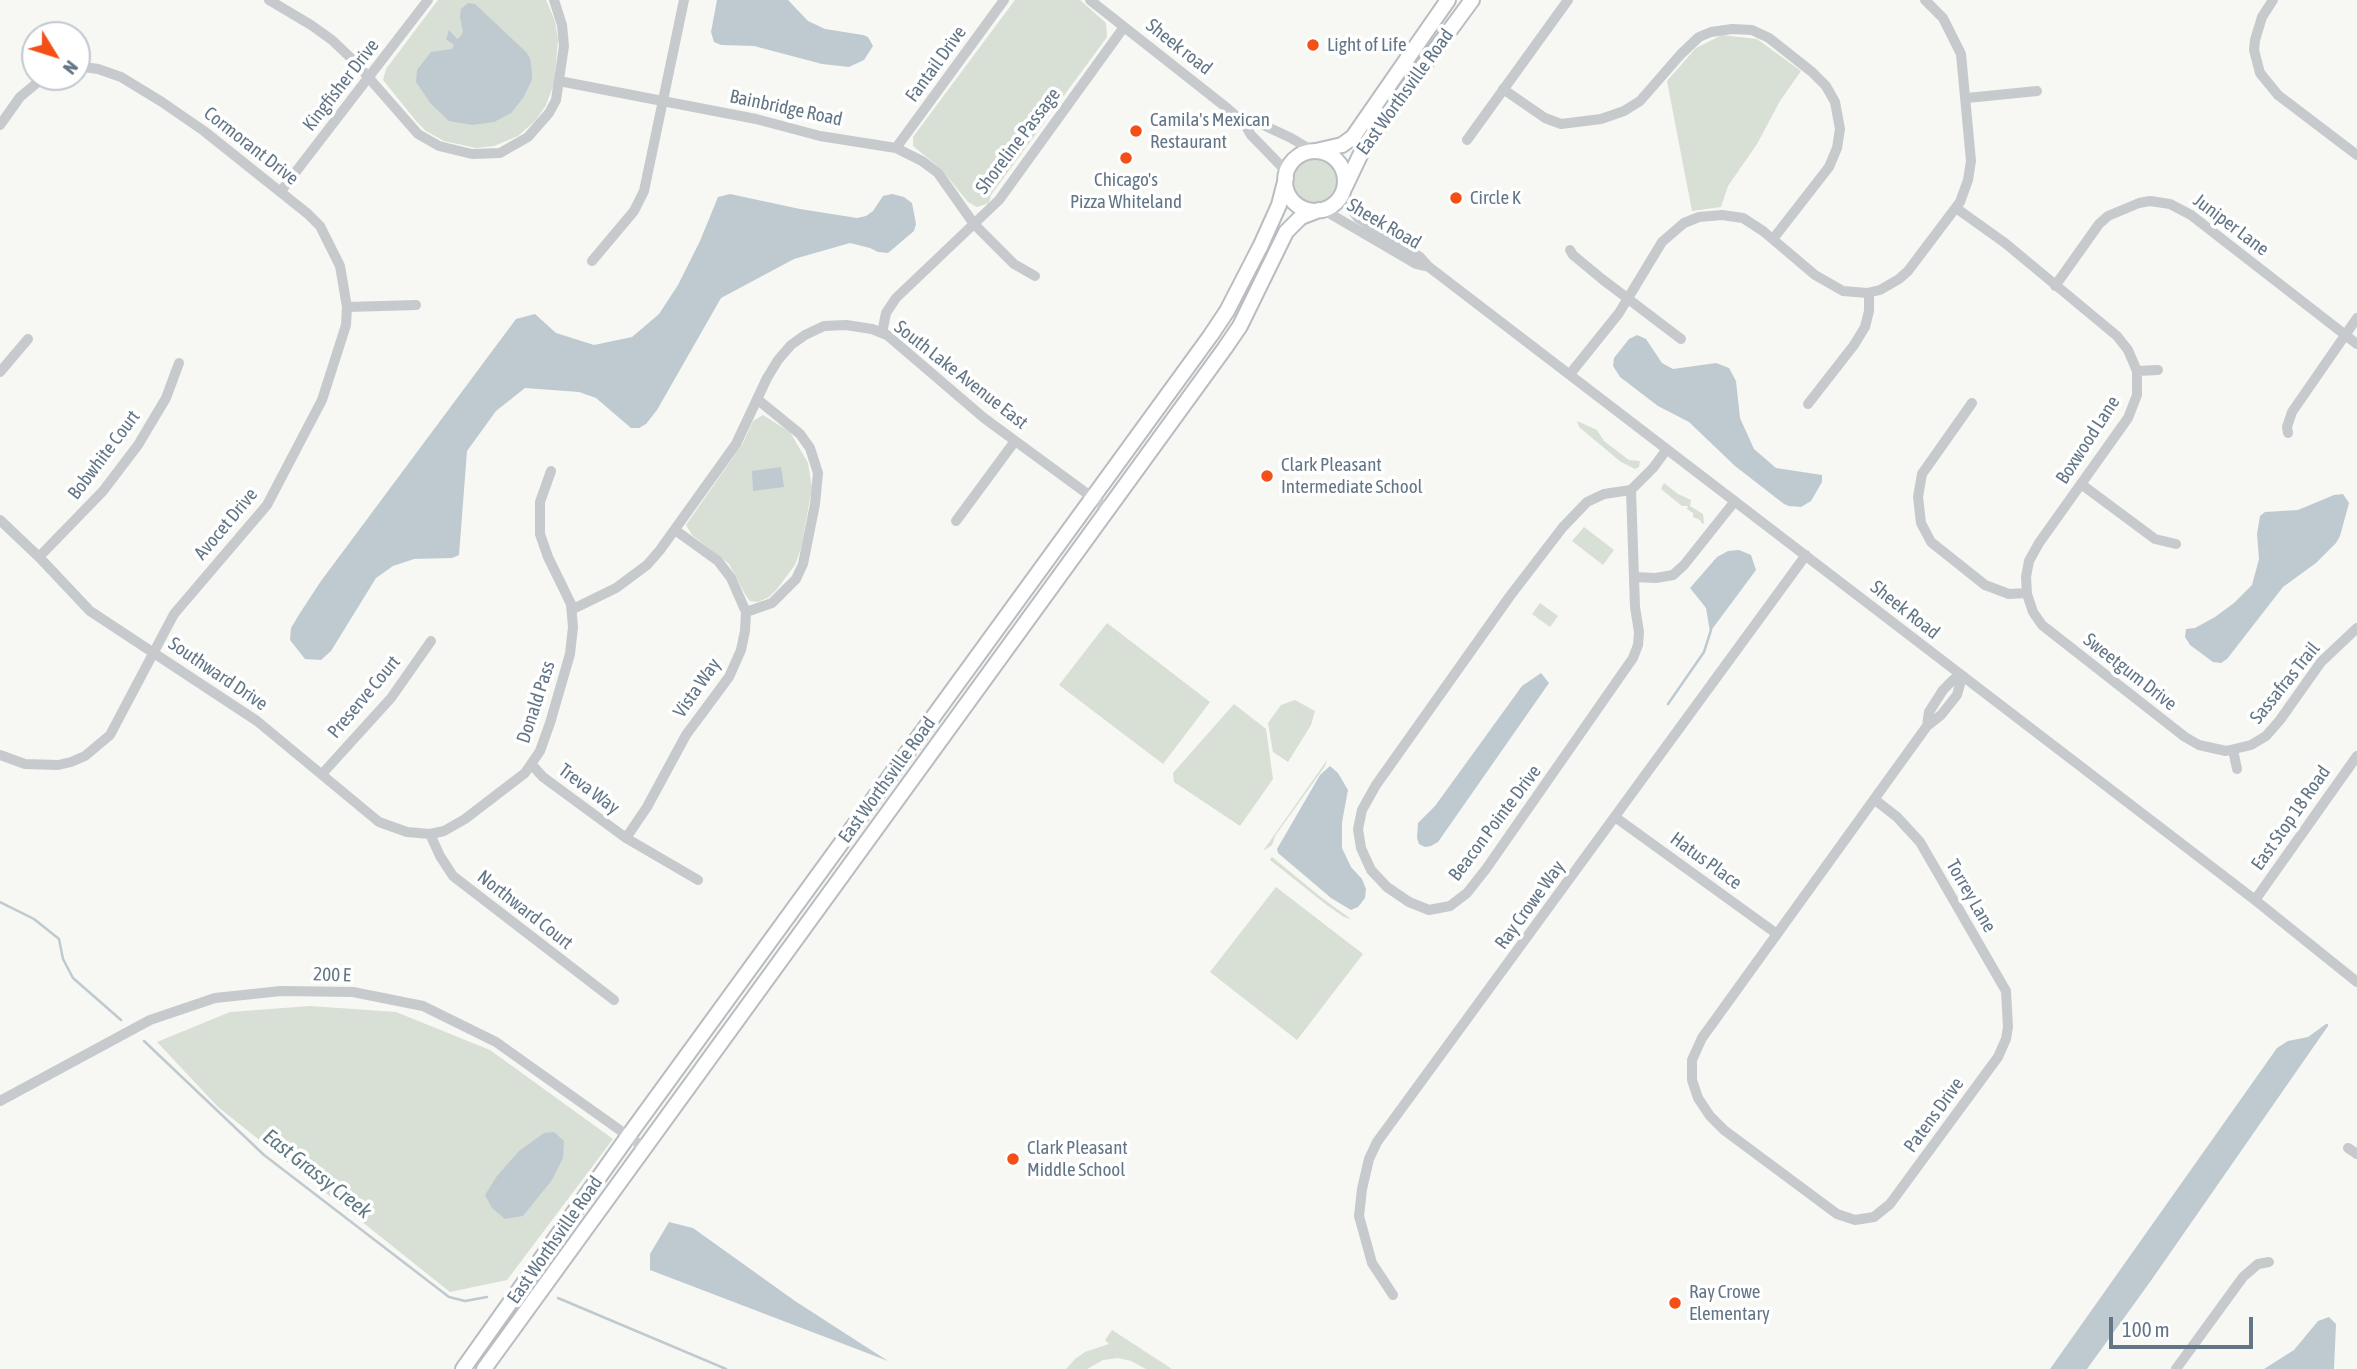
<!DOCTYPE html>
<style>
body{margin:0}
#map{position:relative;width:2357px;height:1369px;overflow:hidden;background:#f7f7f3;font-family:"Asap Condensed",sans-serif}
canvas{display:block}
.north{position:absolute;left:21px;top:21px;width:70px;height:70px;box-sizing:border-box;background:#fff;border:2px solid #c1c8cf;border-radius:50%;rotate:128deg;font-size:19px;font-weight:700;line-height:28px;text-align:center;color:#637687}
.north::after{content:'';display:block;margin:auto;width:24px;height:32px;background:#f44f17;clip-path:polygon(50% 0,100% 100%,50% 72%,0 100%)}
.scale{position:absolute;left:2109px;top:1317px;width:144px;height:32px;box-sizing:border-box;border:4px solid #637687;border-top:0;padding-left:9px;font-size:21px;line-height:24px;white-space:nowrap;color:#637687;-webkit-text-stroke:5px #fff;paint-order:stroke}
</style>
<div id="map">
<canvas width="2357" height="1369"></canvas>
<div class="north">N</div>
<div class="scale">100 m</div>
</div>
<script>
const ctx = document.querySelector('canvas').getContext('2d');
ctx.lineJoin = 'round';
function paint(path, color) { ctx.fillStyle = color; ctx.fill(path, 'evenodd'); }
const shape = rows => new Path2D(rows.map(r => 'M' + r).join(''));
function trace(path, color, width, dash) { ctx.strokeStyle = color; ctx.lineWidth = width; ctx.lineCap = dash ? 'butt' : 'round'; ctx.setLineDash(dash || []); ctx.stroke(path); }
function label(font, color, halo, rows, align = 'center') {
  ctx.font = font + ' "Asap Condensed",sans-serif'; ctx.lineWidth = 7; ctx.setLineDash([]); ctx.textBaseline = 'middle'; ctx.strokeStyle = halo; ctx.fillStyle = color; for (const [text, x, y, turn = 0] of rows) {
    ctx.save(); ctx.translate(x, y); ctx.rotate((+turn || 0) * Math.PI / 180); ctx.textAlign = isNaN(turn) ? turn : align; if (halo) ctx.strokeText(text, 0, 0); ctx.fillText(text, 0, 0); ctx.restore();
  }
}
const green = shape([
 [438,0,546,0,555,21,558,40,554,84,546,105,536,120,518,136,494,146,476,148,444,141,426,131,417,122,383,80,386,69],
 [1015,0,1080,0,1106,23,1107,37,991,195,989,203,977,207,968,202,941,169,913,146,913,137],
 [1722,35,1757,39,1801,71,1780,101,1757,144,1728,186,1721,207,1692,211,1667,81,1696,48],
 '1292 182a23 23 0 1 1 46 0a23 23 0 1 1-46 0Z',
 [763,415,790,432,808,463,812,488,801,548,795,565,777,589,769,597,758,602,750,601,746,596,729,564,692,535,686,525,743,443,753,421],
 [1577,421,1597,430,1604,441,1629,460,1640,461,1639,467,1635,469,1621,462,1579,427],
 [1664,483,1678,494,1691,500,1690,506,1703,514,1704,523,1702,524,1700,520,1693,517,1693,513,1687,509,1688,506,1682,506,1661,489],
 [1584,527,1614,550,1603,565,1572,541],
 [1540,603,1558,616,1550,627,1532,614],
 [1107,623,1210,702,1163,764,1059,685],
 [1295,700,1315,711,1311,725,1288,762,1273,752,1268,723,1281,705],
 [1234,704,1266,729,1273,779,1240,826,1174,782,1173,773],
 [1327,760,1325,766,1275,836,1272,845,1263,851],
 [1272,857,1322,898,1351,919,1344,917,1328,906,1270,860],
 [1276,887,1363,954,1297,1040,1210,972],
 [310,1006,396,1012,490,1050,613,1139,507,1280,450,1292,218,1107,157,1042,230,1012],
 [1112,1330,1172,1369,1146,1369,1131,1361,1118,1358,1103,1360,1087,1369,1066,1369,1075,1359,1085,1352,1109,1344,1105,1340]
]);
const water = shape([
 [717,0,788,0,808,21,825,29,863,35,868,37,873,46,864,60,849,67,822,64,754,46,721,45,714,42,711,32],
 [468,3,475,4,526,52,530,58,532,72,532,80,523,98,511,113,494,122,472,125,449,121,431,104,416,82,417,70,431,52,452,49,454,45,446,39,449,30,457,39,460,37,463,32,460,17,461,9],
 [730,194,800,209,857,218,866,216,873,211,883,196,892,194,904,197,912,203,916,224,914,231,888,253,878,252,870,248,850,243,794,259,721,298,657,410,646,424,639,428,631,428,596,398,579,392,525,388,496,411,467,451,459,555,452,558,414,559,393,566,376,578,331,651,321,660,305,659,290,640,291,628,300,613,321,581,516,319,535,314,556,333,594,345,632,337,659,314,678,285,700,241,718,197],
 [1637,335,1646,339,1662,363,1673,369,1716,363,1729,368,1736,381,1740,418,1754,449,1776,468,1822,475,1822,482,1811,501,1801,507,1789,506,1784,504,1735,466,1689,422,1658,406,1620,377,1613,366,1614,358,1629,339],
 [781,467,784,487,753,491,752,471],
 [2343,494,2349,503,2340,536,2336,543,2316,563,2283,587,2227,659,2221,663,2213,662,2190,645,2185,637,2186,629,2195,628,2215,617,2234,603,2252,585,2259,559,2257,534,2260,516,2265,512,2298,510,2334,495],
 [1739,550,1751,555,1756,570,1710,632,1706,608,1690,588,1717,557,1728,551],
 [1541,673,1549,683,1438,842,1431,846,1425,847,1419,844,1417,838,1418,823,1435,806,1522,686],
 [1330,766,1338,773,1348,790,1342,822,1342,848,1351,867,1362,879,1366,889,1365,898,1358,907,1351,910,1331,898,1278,853,1277,849,1320,775],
 [2326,1024,2328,1024,2328,1026,2150,1282,2087,1369,2050,1369,2277,1048,2288,1041,2308,1037],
 [554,1132,564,1141,563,1158,552,1180,523,1216,505,1219,492,1208,485,1195,497,1176,519,1151,544,1133],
 [669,1222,693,1228,795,1301,888,1361,650,1270,650,1254],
 [2329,1317,2336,1324,2334,1369,2264,1369,2294,1350,2318,1321]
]);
const stream = shape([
 [1668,704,1704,652,1711,630],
 [0,902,34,919,59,939,63,959,73,978,121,1020],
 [144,1041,264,1155,449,1297,465,1301,487,1297],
 [558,1298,726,1369]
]);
const minor = shape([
 [269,0,311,25,332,40,355,62,418,134,439,146,472,154,500,153,528,137,549,113,556,100,564,46,562,25,554,0],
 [1090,0,1227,108,1244,123,1251,135,1287,172],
 [2273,0,2262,17,2255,40,2254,50,2260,73,2278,95,2357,155],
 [559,81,756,119,820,136,896,148,922,161,938,173,974,224,1014,264,1035,276],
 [1503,89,1545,118,1561,124,1601,119,1624,111,1640,101,1681,54,1699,37,1711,32,1732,29,1752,30,1769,38,1812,72,1826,86,1835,102,1840,129,1837,148,1829,167,1773,239],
 [1967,98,2037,91],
 [1244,123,1259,123,1291,138,1313,151],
 [0,125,20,97,44,77],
 [1467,140,1568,0],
 [896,148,1004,0],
 [281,191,428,0],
 [1341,196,1358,218,1420,257,1429,267,2255,900,2357,982],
 [1956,208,2005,243,2117,336,2128,350,2137,371,2137,395,2128,418,2039,543,2029,561,2026,577,2027,594,2033,612,2042,625,2185,737,2199,745,2226,751,2251,745,2266,736,2280,720,2321,662,2357,628],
 [1322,209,1416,264,1429,267],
 [1570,250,1573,255,1602,279,1681,339],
 [592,261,634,211,644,191,684,0],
 [2055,286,2099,224,2108,216,2139,203,2150,201,2170,204,2191,215,2357,344],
 [347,307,416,305],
 [882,333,886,313,896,298,999,200,1124,27],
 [2137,371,2158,370],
 [0,372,28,339],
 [1570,374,1619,313,1662,242,1684,223,1699,217,1722,215,1743,218,1763,231,1815,275,1843,291,1867,293,1880,290,1899,279,1908,271,1960,202,1968,180,1971,161,1961,54,1943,18,1925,0],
 [1972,403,1922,474,1918,497,1921,523,1931,542,1985,585,2009,594,2027,593],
 [1808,404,1854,345,1865,327,1869,311,1869,293],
 [2288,433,2287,427,2292,412,2357,318],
 [2081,484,2155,539,2176,544],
 [1631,490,1635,607,1639,632,1638,645,1633,658,1486,869,1467,893,1450,906,1429,910,1409,902,1387,887,1371,870,1361,848,1358,829,1362,810,1376,785,1510,596,1563,527,1587,502,1604,494,1631,490,1653,468,1667,449],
 [0,520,39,557,90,611,257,721,379,822,407,832,430,834,444,831,465,819,525,773,540,751,550,723,570,654,573,627,571,604,548,557,540,534,540,502,551,471],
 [956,521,1015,441],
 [39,557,103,491,138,445,166,398,179,363],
 [1634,577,1656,578,1673,575,1684,565,1735,501],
 [573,609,616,588,647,565,660,550,736,444,767,378,778,360,791,345,805,335,824,326,846,325,872,329,887,335,984,418,1108,509],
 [746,612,772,603,796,579,803,564,815,504,818,473,810,448,800,434,757,399],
 [1927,726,1929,712,1943,690,1954,679,1962,677],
 [2233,750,2237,769],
 [0,755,25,764,58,765,71,762,85,756,110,735,174,614,267,505,322,400,346,325,347,307,340,266,320,226,308,214,204,131,162,102,121,77,98,69,77,66],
 [532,765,543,777,626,838,698,880],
 [322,774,391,698,431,641],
 [1874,799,1897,817,1920,842,2006,991,2008,1027,2006,1039,1998,1057,1890,1204,1874,1217,1855,1220,1837,1214,1724,1130,1710,1116,1698,1098,1692,1080,1692,1060,1702,1038,1927,726,1941,715,1957,695,1962,677],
 [1615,817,1777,934],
 [430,834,440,856,453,876,614,1000],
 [626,838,647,807,686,735,729,677,741,650,745,631,746,612,731,578,718,561,675,530],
 [2255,900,2357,756],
 [0,1101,150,1020,215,998,281,991,353,992,423,1006,496,1042,645,1148],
 [2348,1148,2357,1154],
 [1393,1295,1372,1263,1359,1216,1362,1189,1369,1159,1377,1142,1806,555],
 [2176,1369,2243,1277,2258,1264,2269,1262]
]);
const major = shape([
 [1316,151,1342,145,1353,137,1448,0],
 '1285 181a30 30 0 1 1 60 0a30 30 0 1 1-60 0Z',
 [1345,187,1364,147,1472,0],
 [463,1369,629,1135,1211,335,1227,311,1261,245,1279,205,1286,178],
 [484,1369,1225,348,1240,326,1286,232,1301,217,1319,210]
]);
const markers = [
 [1313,45,7,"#f44f17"],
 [1136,131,7,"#f44f17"],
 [1126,158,7,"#f44f17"],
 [1456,198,7,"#f44f17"],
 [1267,476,7,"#f44f17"],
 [1013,1159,7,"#f44f17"],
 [1675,1303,7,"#f44f17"]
];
const poiNames = [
 ["Light of Life",1327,45],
 ["Camila's Mexican",1150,120],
 ["Restaurant",1150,142],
 ["Chicago's",1126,180,"center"],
 ["Pizza Whiteland",1126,202,"center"],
 ["Circle K",1470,198],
 ["Clark Pleasant",1281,465],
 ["Intermediate School",1281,487],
 ["Clark Pleasant",1027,1148],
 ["Middle School",1027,1170],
 ["Ray Crowe",1689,1292],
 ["Elementary",1689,1314]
];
const streetNames = [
 ["Sheek road",1179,47,38],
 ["Fantail Drive",936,64,-54],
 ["Kingfisher Drive",341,85,-52],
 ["East Worthsville Road",1405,92,-54],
 ["Bainbridge Road",786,108,12],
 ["Shoreline Passage",1018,141,-53],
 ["Cormorant Drive",251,146,38],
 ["Sheek Road",1384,224,30],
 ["Juniper Lane",2231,225,37],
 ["South Lake Avenue East",961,375,38],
 ["Boxwood Lane",2088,440,-57],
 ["Bobwhite Court",104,455,-53],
 ["Avocet Drive",226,524,-50],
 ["Sheek Road",1905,610,38],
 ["Sweetgum Drive",2130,672,38],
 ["Southward Drive",218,674,34],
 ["Sassafras Trail",2285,683,-51],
 ["Vista Way",697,688,-55],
 ["Preserve Court",364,697,-50],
 ["Donald Pass",536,702,-72],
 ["East Worthsville Road",887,780,-54],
 ["Treva Way",589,789,37],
 ["East Stop 18 Road",2291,818,-55],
 ["Beacon Pointe Drive",1495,823,-53],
 ["Hatus Place",1706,861,36],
 ["Torrey Lane",1971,896,60],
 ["Ray Crowe Way",1530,905,-54],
 ["Northward Court",525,910,38],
 ["200 E",332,975,2],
 ["Patens Drive",1934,1115,-54],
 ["East Worthsville Road",555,1240,-55]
];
const waterNames = [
 ["East Grassy Creek",317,1174,38]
];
paint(green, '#d8dfd4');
paint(water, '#bfcad0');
trace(stream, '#bfcad0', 2.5);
trace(major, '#b9bdc1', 18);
trace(minor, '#c6cacd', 10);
trace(major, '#fff', 14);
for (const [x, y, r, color] of markers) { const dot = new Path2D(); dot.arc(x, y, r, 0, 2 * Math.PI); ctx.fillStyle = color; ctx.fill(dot); trace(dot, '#fff', 2.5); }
label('19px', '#637687', '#fff', poiNames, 'left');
label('19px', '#637687', '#fff', streetNames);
label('italic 21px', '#5f7983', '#fff', waterNames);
</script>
